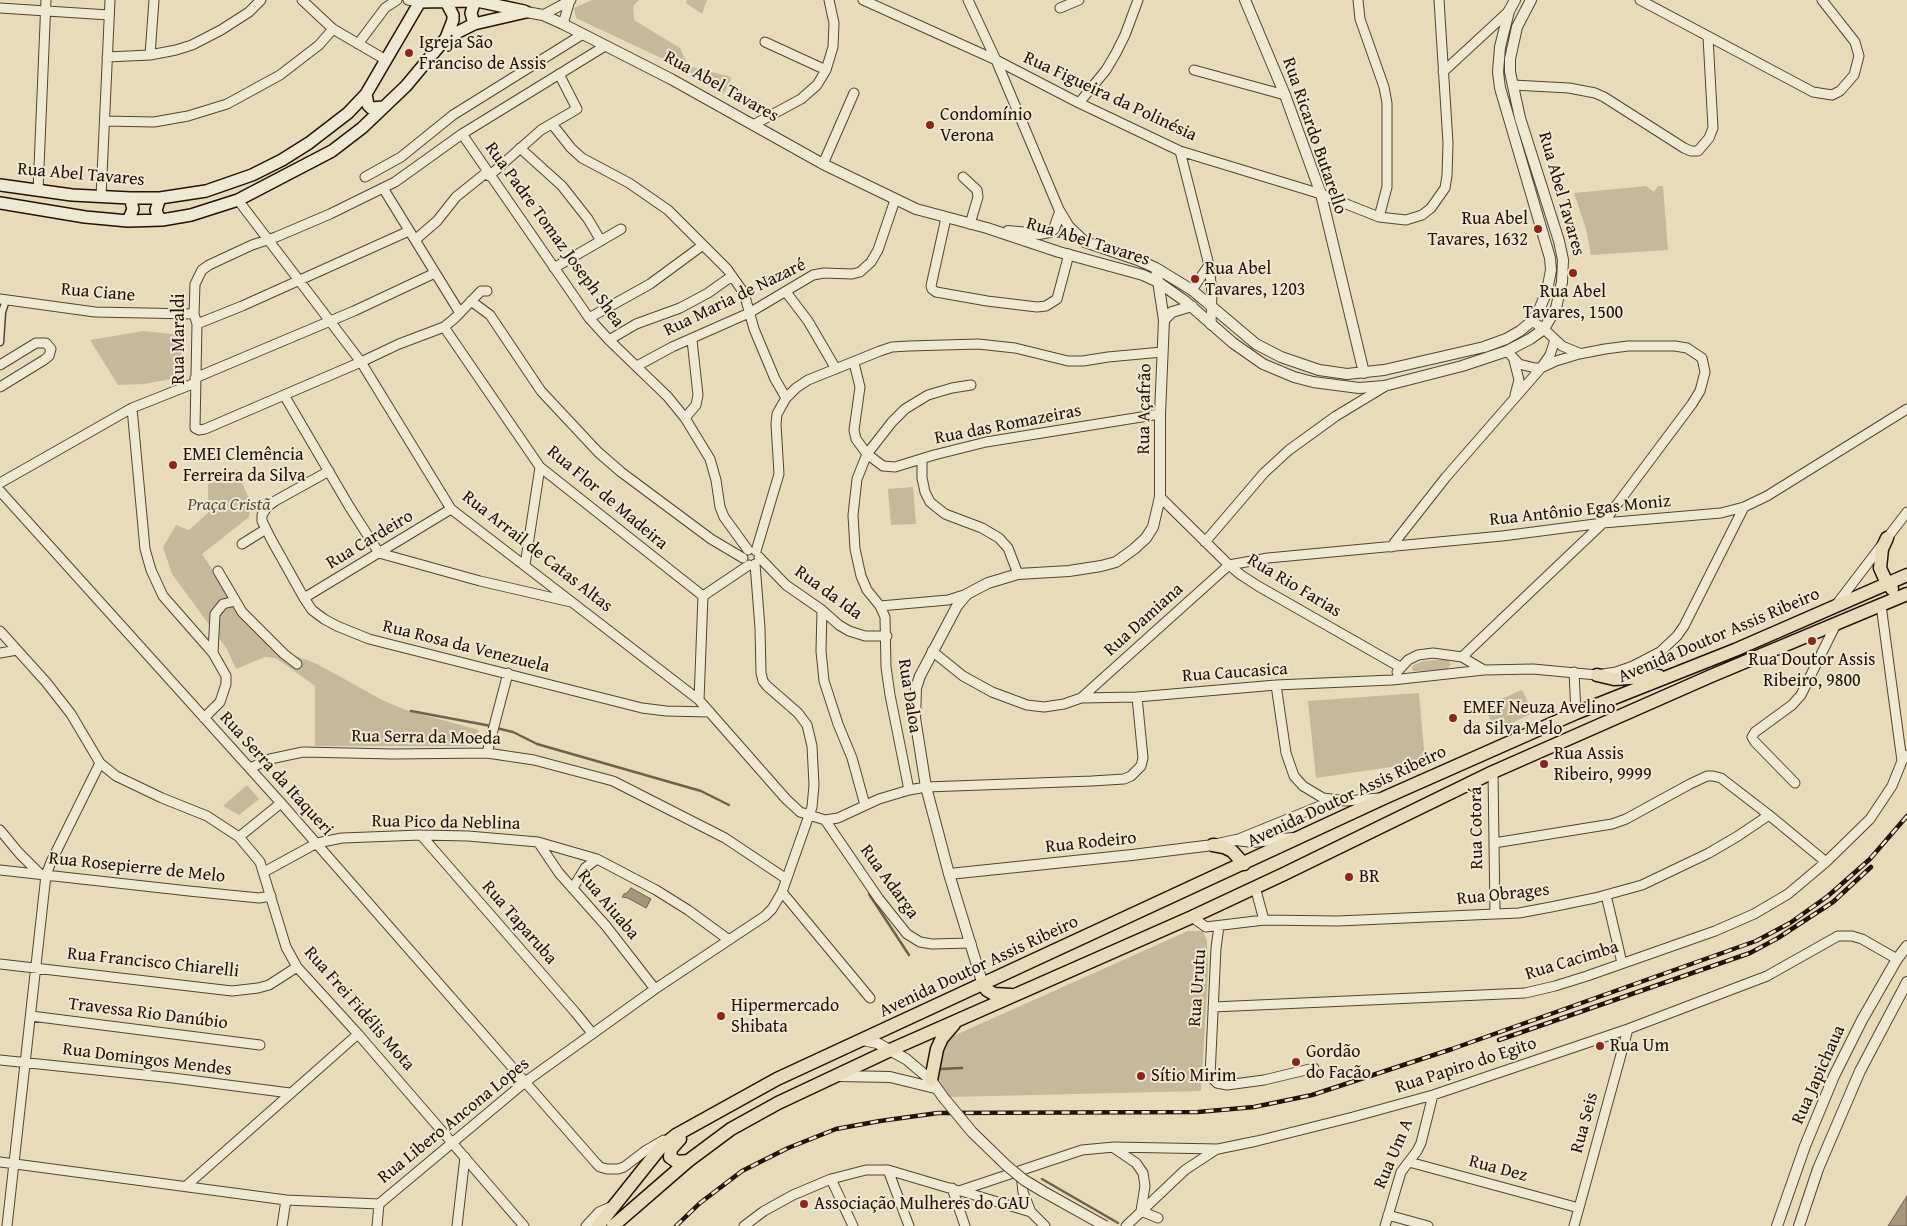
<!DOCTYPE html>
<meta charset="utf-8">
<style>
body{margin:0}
canvas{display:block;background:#e7dbb9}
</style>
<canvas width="1907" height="1226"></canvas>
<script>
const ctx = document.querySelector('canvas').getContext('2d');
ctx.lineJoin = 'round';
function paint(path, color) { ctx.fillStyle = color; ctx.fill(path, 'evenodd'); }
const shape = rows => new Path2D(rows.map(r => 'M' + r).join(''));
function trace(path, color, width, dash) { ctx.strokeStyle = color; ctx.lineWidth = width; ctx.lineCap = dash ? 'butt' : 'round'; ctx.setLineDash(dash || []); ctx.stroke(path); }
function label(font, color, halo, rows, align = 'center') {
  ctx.font = font + ' "Gentium Book Plus",serif'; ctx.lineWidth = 4; ctx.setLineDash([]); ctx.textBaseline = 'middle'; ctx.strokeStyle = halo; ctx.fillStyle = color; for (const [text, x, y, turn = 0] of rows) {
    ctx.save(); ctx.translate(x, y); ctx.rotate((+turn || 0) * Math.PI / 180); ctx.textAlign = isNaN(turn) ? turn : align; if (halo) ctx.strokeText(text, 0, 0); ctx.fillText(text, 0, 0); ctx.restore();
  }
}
const green = shape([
 [592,0,639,0,633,6,634,20,680,48,688,66,731,77,730,83,723,94,659,57,576,18,574,8],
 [687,0,707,0,702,14,686,3],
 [1646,186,1654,192,1658,186,1663,186,1668,250,1591,255,1586,229,1574,193],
 [143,331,181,335,182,377,144,384,118,385,90,340],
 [236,469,251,503,249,517,202,554,214,572,216,571,247,623,271,649,275,648,317,664,384,701,406,710,479,730,473,742,466,746,315,746,315,686,276,658,265,657,236,669,227,649,172,574,163,547,176,525,189,530,208,513,208,484],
 [913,487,916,524,891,525,888,489],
 [1436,660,1448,660,1451,665,1446,670,1413,671,1412,667,1414,665,1424,661],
 [1522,690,1533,713,1499,729,1490,719,1485,706],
 [1419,693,1425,762,1316,778,1308,701],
 [247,785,259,799,239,815,223,806],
 [1188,931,1203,931,1207,941,1208,973,1201,1091,949,1097,938,1078,933,1060,951,1037]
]);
const water = shape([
 [631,888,651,899,646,908,628,898,622,897,624,894,627,893,631,888],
 [1907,1196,1907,1226,1888,1226,1907,1196]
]);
const stream = shape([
 [411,711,491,726],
 [496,728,513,732,537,744,701,791,729,805],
 [869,894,909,955],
 [939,1069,962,1068],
 [1042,1179,1118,1223]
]);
const pedestrian = shape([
 [0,342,2,312,6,300]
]);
const minor = shape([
 [302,0,333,29,386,60],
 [408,0,419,2],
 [863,0,996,60,1079,103,1180,151,1321,194,1379,217,1406,220,1422,215,1431,208,1445,188,1447,176,1448,143,1439,0],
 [968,0,996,60,1060,212],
 [1358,0,1360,19,1384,87,1387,103,1387,187,1379,217],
 [1640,0,1813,92,1832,95,1840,91,1854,75,1859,56,1855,42,1822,0],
 [0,8,109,15],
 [1060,8,1079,0],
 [543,15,571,0],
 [563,24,570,0],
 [765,42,826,70],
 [358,44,385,8,397,0],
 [150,55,154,0],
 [107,57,150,55,176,50,192,45,221,30,249,12,261,0],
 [1194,70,1285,95],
 [1443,72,1509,11],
 [1513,85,1569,88,1595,93,1604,97,1684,148,1691,151,1698,151,1709,138,1713,128,1708,37],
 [1079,103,1106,70,1116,53,1125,35,1138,0],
 [105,121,154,122,188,116,227,104,280,75,319,45,333,29],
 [552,124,571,148,582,158,629,183,668,210,727,269,744,293,754,329,775,379,786,398],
 [753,125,801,99,817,85,826,70,833,47,834,23,829,0],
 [462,134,589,318,609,340,668,397,685,418,710,459,716,480,720,507,724,517,748,550],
 [520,148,562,186,588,219,601,241],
 [1180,151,1209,265,1212,292,1211,325],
 [823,164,854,93],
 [489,176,541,130,577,109,559,74],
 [365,177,401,157,453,115,583,34],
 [963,177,977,190,978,197,970,224],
 [383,188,460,313],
 [38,191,46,0],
 [101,197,110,0],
 [238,200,361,362,451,509,699,700,786,799,800,812,825,820,838,818,879,799,909,790,926,787,1092,781,1124,779,1131,776,1141,766,1143,758,1137,697],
 [946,218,931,286,932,289,936,292,987,301,1037,307,1046,306,1057,299,1069,254],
 [415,240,437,221,456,197,487,172],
 [554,268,621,229],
 [1192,290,1209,265],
 [487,291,481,291,455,318,444,327,399,344,361,362,205,429,199,430,195,428,197,324,194,314,195,284,202,270,209,265,252,245,276,237,330,214,395,182,462,134,605,46],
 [786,292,808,321,836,369],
 [0,299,95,312,194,314],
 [471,301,490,315,541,391,598,452,621,472,711,539,743,558],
 [589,318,650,284,703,245],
 [1532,321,1544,329,1562,346,1579,353],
 [197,324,242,306,409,231],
 [444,327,540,467,703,596],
 [609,340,636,324,680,308,708,293,732,276],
 [1514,360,1519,380,1515,395],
 [854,363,860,387,854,430,856,439,867,454,883,466,895,467,934,455,986,442,1160,414],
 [0,365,36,343,46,343,51,349,49,356,44,360,0,387],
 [637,366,672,347,749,313,813,275,824,273,852,274,860,272,871,262,878,250,895,200],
 [195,378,354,311,435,273],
 [284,395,349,506,379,553,480,581,571,602],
 [132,408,145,549,151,570,163,596,213,653,226,676,226,684,220,702,204,718],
 [685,418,696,405,698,395,692,340],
 [922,459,922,478,925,492,930,502,945,514,982,528,999,538,1008,548,1018,574],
 [329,471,275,501,267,507,262,515,262,521,271,539,304,598,312,610,324,619,337,626,369,639,642,708,666,711,710,712],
 [0,483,132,408,195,383],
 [0,491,281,803,596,1163,600,1167,607,1169,618,1169,624,1167,645,1151,664,1140],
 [1160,497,1229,565,1241,575,1258,586,1400,667],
 [1205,542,1264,473,1289,450,1336,416,1384,387],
 [242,544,266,529],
 [1391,547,1446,477,1541,368,1550,355,1555,340],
 [756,551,779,474,776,424,777,414,786,398,796,388,808,380,880,351,892,347,909,346,978,344,1015,348,1068,361,1083,361,1108,357,1162,352],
 [759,557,786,585,822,610,839,625,849,631,865,636,887,636],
 [525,565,540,467],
 [218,571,242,612,284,654,297,664],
 [967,594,948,600,880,606,867,590,861,576,855,549,853,515,857,479,867,454,892,422,905,409,928,395,952,388,971,385],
 [703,596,749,565],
 [304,598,451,509],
 [1836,605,1907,512],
 [1881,605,1902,761],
 [880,606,885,617,886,667,890,695,909,790],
 [822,610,821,651,824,681,838,724,852,758,865,805],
 [0,631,46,682,71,714,100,763,116,776,162,798,207,816,239,837,260,862,286,947,297,967,358,1034,524,1226],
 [932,651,963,676,992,692,1027,705,1044,707,1064,704,1081,698,1137,697,1276,685,1392,680,1484,670,1533,669,1597,675,1616,672,1633,666,1660,652,1677,636,1684,626,1744,507],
 [0,653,17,650],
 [213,653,215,614,223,604,235,601],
 [1462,657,1603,523,1692,404,1700,391,1705,372,1702,358,1687,348,1675,346,1628,346,1605,349,1579,354,1556,361,1541,368,1535,368,1519,364,1507,351],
 [1397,672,1408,660,1418,655,1433,653,1462,657,1484,670],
 [1574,672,1576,713],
 [1276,685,1286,753,1294,776,1303,786,1323,798,1346,801,1379,798],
 [1081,698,1229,565,1268,558,1502,536,1603,523,1721,513,1744,507,1767,496,1907,409],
 [699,700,703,596],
 [487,753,508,673],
 [250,768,270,759,303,752,393,754,487,753,534,760,613,781,725,838,785,878],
 [1493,772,1495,914],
 [1795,783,1755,742,1752,737,1755,732,1792,705,1801,695,1836,624],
 [825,820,879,899,907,934,920,942,932,944,971,943],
 [0,830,19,853,40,874],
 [421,835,575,1012,592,1033],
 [239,837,281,803],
 [1236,840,1332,801],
 [538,842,559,873,606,926,655,989],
 [1494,843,1612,824,1626,819,1690,784,1707,776,1713,776,1721,778,1769,815,1826,862],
 [0,870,189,891,259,898,271,896],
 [264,872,317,843,342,838,421,835,468,836,538,842,597,859,656,890,688,910,729,940],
 [1255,887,1264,920],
 [573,888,585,868,597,859],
 [782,892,870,998],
 [1606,895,1622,963],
 [1192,917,1206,927,1264,920,1338,921,1495,914,1519,913,1551,907,1595,898,1642,885,1709,853,1738,836,1769,815],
 [1219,926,1216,948,1210,1076,1217,1083,1227,1085,1264,1080,1314,1068],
 [0,964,232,991,258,988,269,985,297,967],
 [1213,1007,1525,993,1555,986,1587,976,1715,931,1754,914,1788,894,1826,862,1870,819,1892,786,1902,761,1907,755],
 [31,1016,260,1045],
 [0,1060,173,1078,290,1093],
 [1114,1148,1136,1163,1143,1173,1145,1186,1141,1211],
 [0,1162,286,1200,379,1204,525,1082,655,989,765,916,772,909,782,892,812,807,814,785,812,746,807,725,798,713,767,686,763,681,761,673,760,628,755,564],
 [1409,1162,1579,1208],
 [888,1170,909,1226],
 [1021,1174,1023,1192,1031,1212,1045,1226],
 [831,1179,853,1226],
 [186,1186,358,1034],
 [952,1188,965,1226],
 [961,1191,1031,1212],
 [1141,1211,1158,1218],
 [1388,1215,1428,1226],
 [7,1226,46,875,51,862,100,763],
 [282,1226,286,1200],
 [377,1226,379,1204],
 [457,1226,465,1157],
 [586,1226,599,1212,613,1206],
 [744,1226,764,1211,793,1195,831,1179,866,1170,888,1170,959,1191,1082,1150,1114,1147,1218,1149,1257,1141,1353,1117,1433,1095,1628,1029,1767,976,1838,936,1852,936,1862,939,1897,959],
 [1126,1226,1185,1170,1217,1149],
 [1385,1226,1401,1172,1417,1151,1421,1143,1433,1095],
 [1574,1226,1628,1029]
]);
const tertiary = shape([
 [1245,0,1285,95,1321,194,1364,373],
 [526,12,543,15,563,24,671,79,823,164,916,209,987,228,1059,252,1143,275,1158,282,1185,301,1233,343,1263,364,1294,377,1313,382,1359,388,1384,386,1462,366,1507,351,1530,339,1544,329,1556,308,1562,282,1563,260,1559,241,1520,118,1510,72,1510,59,1517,27,1531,0],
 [1060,212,1069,227,1085,242,1138,260,1156,268,1192,290,1256,344,1281,357,1319,370,1347,374,1384,370,1484,347,1506,339,1520,331,1532,321,1539,310,1547,291,1551,270,1550,258,1500,88,1498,72,1500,47,1509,11,1515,0],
 [1008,231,1039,234,1050,232,1054,229,1060,212],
 [1164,320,1172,312,1192,306],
 [949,874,1132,855,1213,845,1236,840,1253,842,1293,838],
 [983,985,949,874,926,787,915,718,916,688,920,676,957,606,967,594,988,583,1018,574,1069,571,1101,566,1116,562,1134,549,1146,538,1153,527,1160,497,1160,414,1164,320,1156,268],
 [863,1040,877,1043,906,1059,931,1080,943,1097],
 [838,1076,890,1077,935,1088],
 [1777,1226,1805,1146,1834,1076,1862,1020,1897,959,1907,946],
 [1799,1226,1818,1169,1860,1071,1907,982]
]);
const secondary = shape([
 [445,0,453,15,453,20,446,38],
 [419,2,477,1,524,11],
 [474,24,471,13,474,4,477,1],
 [366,94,368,105,371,108,384,107],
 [0,185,72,195,130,198,160,198,206,191,252,175,282,160,309,143,348,113,366,94,421,0],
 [160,198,156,210,158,216,162,220],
 [0,203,85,217,128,221,162,220,191,215,238,200,332,151,362,128,406,86,446,38,474,24,526,12],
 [128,221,133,209,130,198]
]);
const primary = shape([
 [1887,538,1882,549,1880,568,1885,579,1892,589],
 [1597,675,1614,679,1659,676],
 [1213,845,1224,847,1232,851,1244,864],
 [983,985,987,990,994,994,1011,995],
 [931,1080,937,1049,942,1038,954,1024],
 [680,1139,671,1149,670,1157,677,1162,688,1161],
 [598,1226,661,1147,676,1135,777,1079,1386,797,1576,713,1735,650,1907,575],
 [613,1226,688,1161,731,1129,778,1103,897,1047,1192,917,1284,874,1493,772,1711,676,1907,594]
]);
const rail = shape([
 [1499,1040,1750,953,1778,938,1833,902,1871,867],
 [676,1226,700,1203,742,1171,788,1148,836,1129,880,1121,938,1113,1198,1112,1254,1107,1312,1095,1452,1049,1756,941,1790,923,1828,896,1870,859,1907,816]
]);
const tertiaryBridge = shape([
 [943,1097,972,1132,1006,1165,1024,1180,1044,1192,1105,1226]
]);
const markers = [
 [409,53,5,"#8f2418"],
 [930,125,5,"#8f2418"],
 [1538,229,5,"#8f2418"],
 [1573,273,5,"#8f2418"],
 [1195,279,5,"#8f2418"],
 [173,465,5,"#8f2418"],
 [1812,641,5,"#8f2418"],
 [1453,718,5,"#8f2418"],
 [1544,764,5,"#8f2418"],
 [1349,877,5,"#8f2418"],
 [721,1016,5,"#8f2418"],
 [1600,1046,5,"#8f2418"],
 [1296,1062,5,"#8f2418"],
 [1141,1076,5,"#8f2418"],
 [804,1204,5,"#8f2418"]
];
const poiNames = [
 ["Igreja São",419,43],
 ["Franciso de Assis",419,64],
 ["Condomínio",940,115],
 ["Verona",940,136],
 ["Rua Abel",1528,219,"right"],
 ["Tavares, 1632",1528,240,"right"],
 ["Rua Abel",1205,269],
 ["Tavares, 1203",1205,290],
 ["Rua Abel",1573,292,"center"],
 ["Tavares, 1500",1573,313,"center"],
 ["EMEI Clemência",183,455],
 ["Ferreira da Silva",183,476],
 ["Rua Doutor Assis",1812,660,"center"],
 ["Ribeiro, 9800",1812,681,"center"],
 ["EMEF Neuza Avelino",1463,708],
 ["da Silva Melo",1463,729],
 ["Rua Assis",1554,754],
 ["Ribeiro, 9999",1554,775],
 ["BR",1359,877],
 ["Hipermercado",731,1006],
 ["Shibata",731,1027],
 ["Rua Um",1610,1046],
 ["Gordão",1306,1052],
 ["do Facão",1306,1073],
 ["Sítio Mirim",1151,1076],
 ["Associação Mulheres do GAU",814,1204]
];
const streetNames = [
 ["Rua Abel Tavares",721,87,29],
 ["Rua Figueira da Polinésia",1110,97,25],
 ["Rua Ricardo Butarello",1314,136,71],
 ["Rua Abel Tavares",81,175,5],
 ["Rua Abel Tavares",1561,194,74],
 ["Rua Padre Tomaz Joseph Shea",554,235,54],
 ["Rua Abel Tavares",1088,242,17],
 ["Rua Ciane",98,293,5],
 ["Rua Maria de Nazaré",735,298,-26],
 ["Rua Maraldi",179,339,-90],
 ["Rua Açafrão",1145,409,-89],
 ["Rua das Romazeiras",1008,425,-11],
 ["Rua Flor de Madeira",607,498,40],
 ["Rua Antônio Egas Moniz",1580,511,-6],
 ["Rua Cardeiro",370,540,-31],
 ["Rua Arrail de Catas Altas",537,552,38],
 ["Rua Rio Farias",1294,586,31],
 ["Rua da Ida",828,593,36],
 ["Rua Damiana",1144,620,-42],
 ["Avenida Doutor Assis Ribeiro",1719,636,-23],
 ["Rua Rosa da Venezuela",466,647,14],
 ["Rua Caucasica",1235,673,-4],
 ["Rua Daloa",909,696,81],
 ["Rua Serra da Moeda",426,738,1],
 ["Rua Serra da Itaqueri",276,774,48],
 ["Avenida Doutor Assis Ribeiro",1347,797,-25],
 ["Rua Pico da Neblina",446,823,1],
 ["Rua Cotorá",1477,828,-91],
 ["Rua Rodeiro",1091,843,-6],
 ["Rua Rosepierre de Melo",137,868,6],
 ["Rua Adarga",889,882,54],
 ["Rua Obrages",1503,895,-6],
 ["Rua Aiuaba",608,905,50],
 ["Rua Taparuba",519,923,49],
 ["Rua Cacimba",1572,961,-17],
 ["Rua Francisco Chiarelli",153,963,6],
 ["Avenida Doutor Assis Ribeiro",979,967,-25],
 ["Rua Urutu",1198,988,-86],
 ["Rua Frei Fidélis Mota",359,1009,49],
 ["Travessa Rio Danúbio",148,1014,7],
 ["Rua Domingos Mendes",147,1060,7],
 ["Rua Papiro do Egito",1466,1066,-18],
 ["Rua Japichaua",1819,1075,-66],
 ["Rua Libero Ancona Lopes",454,1121,-39],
 ["Rua Seis",1585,1123,-75],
 ["Rua Um A",1394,1154,-67],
 ["Rua Dez",1498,1169,15]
];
const parkNames = [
 ["Praça Cristã",229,505]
];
paint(green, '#c6b89b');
paint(water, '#a5967c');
trace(water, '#72604d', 1);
trace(stream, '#72604d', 2.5);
trace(pedestrian, '#564333', 9);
trace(minor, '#564333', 11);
trace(tertiary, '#564333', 12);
trace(secondary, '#251006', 14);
trace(primary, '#251006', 15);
trace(pedestrian, '#efe8d2', 6);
trace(minor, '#efe8d2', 9);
trace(tertiary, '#efe8d2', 10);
trace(secondary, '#efe8d2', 11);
trace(primary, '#e7dbb9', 12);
trace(rail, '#251006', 4.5);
trace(rail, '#efe8d2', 2.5, [8]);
trace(tertiaryBridge, '#564333', 12, []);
trace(tertiaryBridge, '#efe8d2', 10);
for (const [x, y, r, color] of markers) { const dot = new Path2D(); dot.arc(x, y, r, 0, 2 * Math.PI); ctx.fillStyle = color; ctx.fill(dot); trace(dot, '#efe8d2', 2); }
label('18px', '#251006', '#efe8d2', poiNames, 'left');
label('18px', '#251006', '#efe8d2', streetNames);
label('italic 18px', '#5d4b3a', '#efe8d2', parkNames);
</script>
